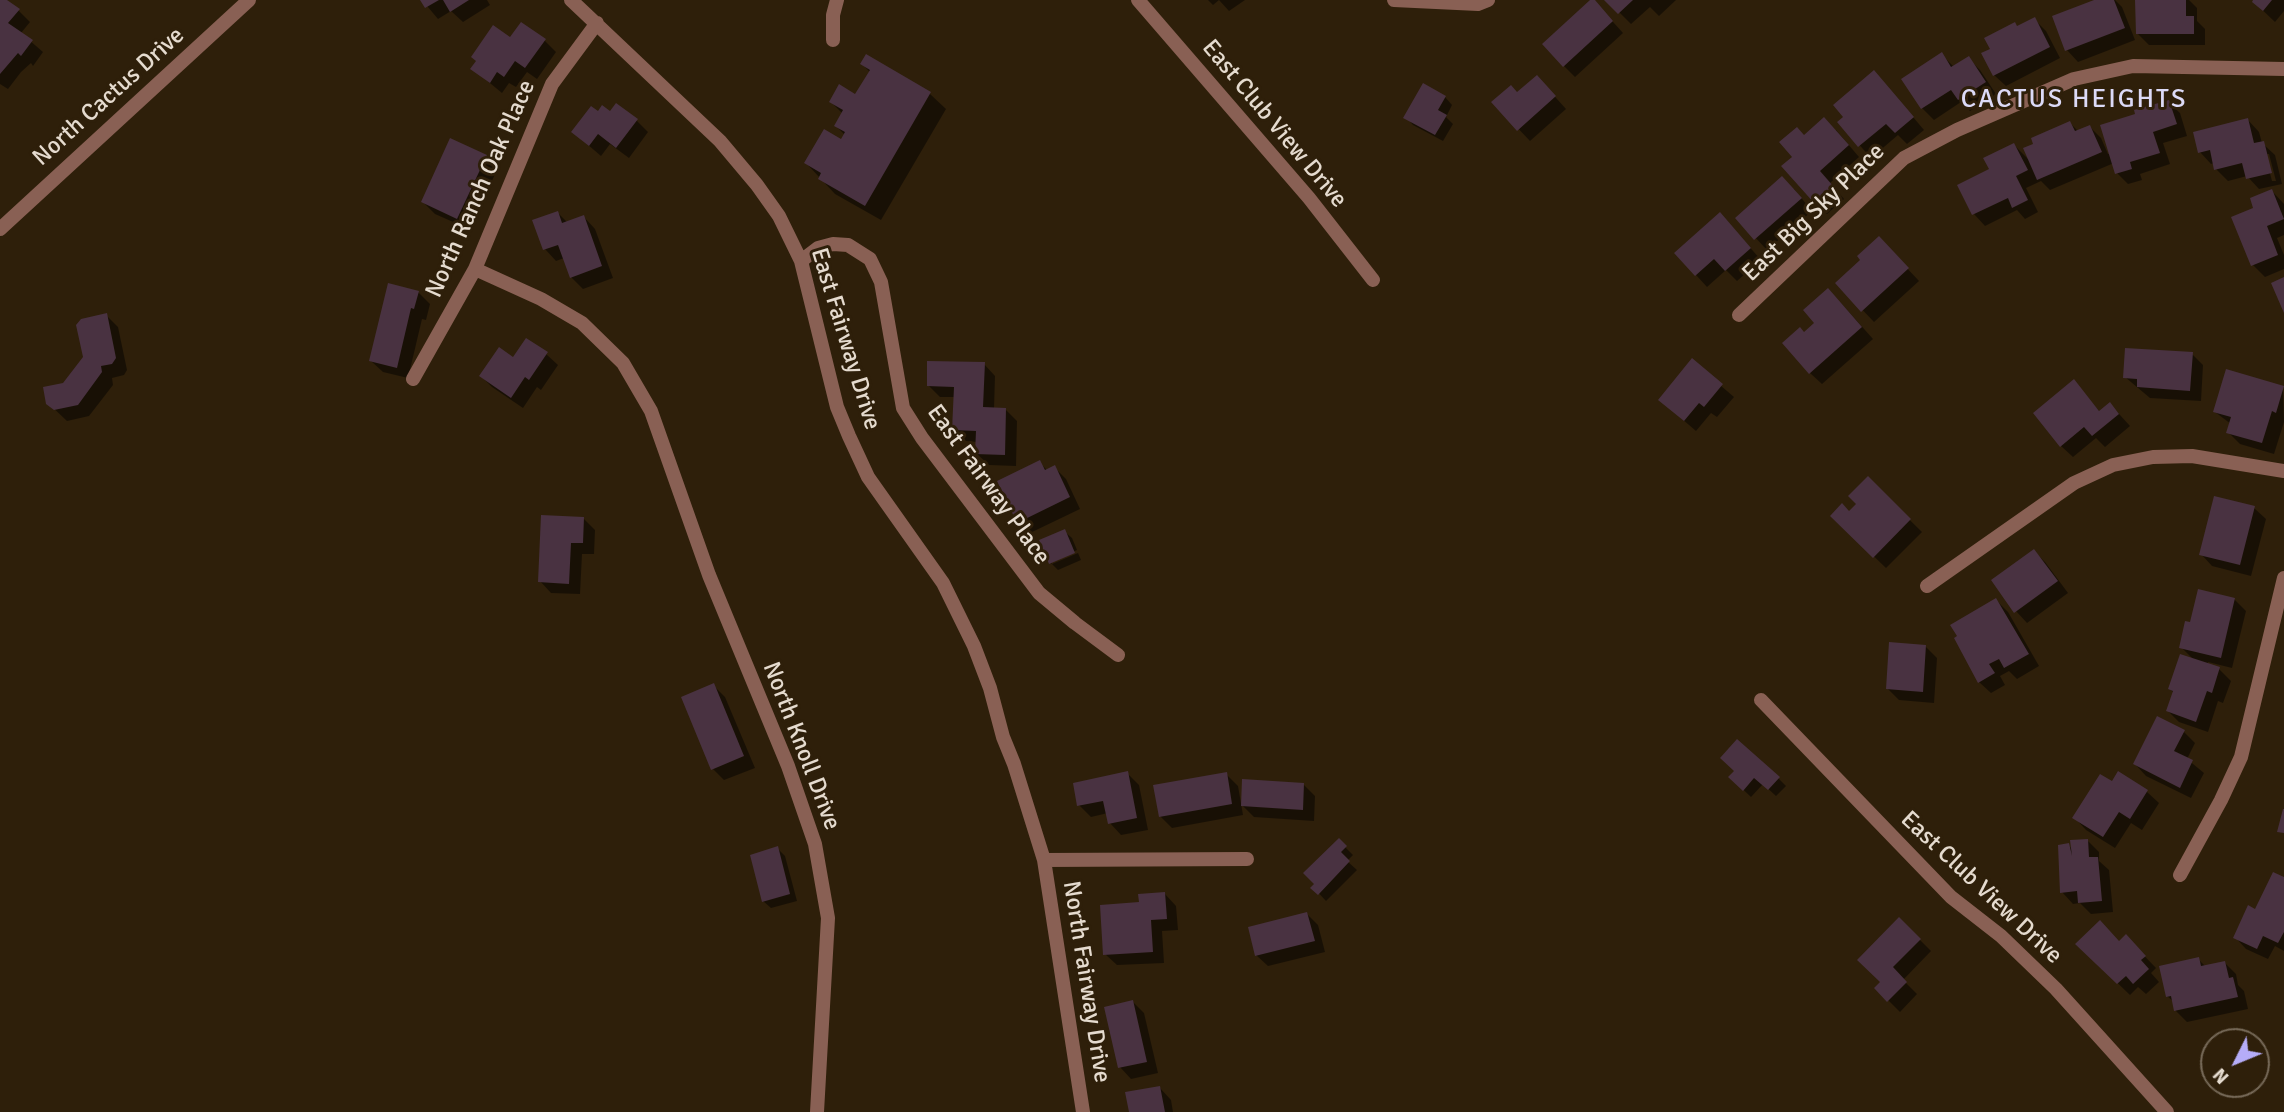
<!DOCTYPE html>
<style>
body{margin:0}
#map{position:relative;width:2284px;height:1112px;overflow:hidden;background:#2e1f0a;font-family:Signika,sans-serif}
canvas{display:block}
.north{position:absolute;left:2200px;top:1028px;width:70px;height:70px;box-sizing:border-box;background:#2e1f0a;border:2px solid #776a59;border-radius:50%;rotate:227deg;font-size:19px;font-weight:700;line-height:28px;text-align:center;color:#e5dbcf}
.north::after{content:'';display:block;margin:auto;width:24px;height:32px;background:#b5acf8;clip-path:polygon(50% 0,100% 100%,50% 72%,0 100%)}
</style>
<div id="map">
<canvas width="2284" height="1112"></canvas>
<div class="north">N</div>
</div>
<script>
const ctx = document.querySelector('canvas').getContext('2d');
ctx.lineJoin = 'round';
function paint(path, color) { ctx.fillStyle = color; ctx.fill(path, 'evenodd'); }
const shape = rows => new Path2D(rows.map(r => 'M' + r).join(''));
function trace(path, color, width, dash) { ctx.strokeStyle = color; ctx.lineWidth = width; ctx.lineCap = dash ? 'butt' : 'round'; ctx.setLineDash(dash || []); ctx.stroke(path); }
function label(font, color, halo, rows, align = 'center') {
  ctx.font = font + ' Signika,sans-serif'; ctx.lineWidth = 6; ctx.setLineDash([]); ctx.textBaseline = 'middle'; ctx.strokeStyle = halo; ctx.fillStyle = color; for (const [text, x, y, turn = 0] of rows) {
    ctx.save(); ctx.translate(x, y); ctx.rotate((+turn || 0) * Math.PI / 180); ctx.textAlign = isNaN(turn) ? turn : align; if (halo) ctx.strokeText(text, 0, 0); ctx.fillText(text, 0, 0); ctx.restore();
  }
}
const shadow = shape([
 [0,0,4,0,18,10,30,22,21,33,43,52,33,66,31,63,21,72,8,89,0,84],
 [422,0,487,0,490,5,463,22,451,11,438,19],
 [1208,0,1245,0,1229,11,1219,0,1213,5],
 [1607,0,1676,0,1659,16,1650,7,1631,24],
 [2099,0,2115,0,2122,7,2135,40,2078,62,2067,50],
 [2137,0,2189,0,2197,8,2197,21,2205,29,2205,45,2149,45,2138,34],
 [2256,0,2284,0,2284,11,2275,22,2254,2],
 [1604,12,1623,33,1575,77,1564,66],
 [2034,19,2046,31,2060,58,2006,86,1994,75],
 [510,39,545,41,556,52,537,79,527,72,516,87,509,83,502,93,473,69],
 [1942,55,1953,66,1969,59,1980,70,1996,94,1970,111,1961,102,1934,120,1922,108,1904,80],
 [866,56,930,94,946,109,881,220,835,194,806,163,841,142,845,135,836,126,843,114,831,102,856,96,870,72,862,64],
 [1885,84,1924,130,1907,144,1898,135,1871,158,1839,122],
 [1548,89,1566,109,1530,141,1493,102,1518,94],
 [1445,97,1452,105,1446,117,1453,124,1443,141,1413,125,1406,117],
 [2168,102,2180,113,2187,136,2163,143,2170,164,2140,174,2142,180,2128,184,2117,173,2114,163,2050,190,2041,181,2026,188,2038,212,2025,219,2017,210,1985,226,1974,214,1959,185,1991,170,2014,145,2030,161,2070,123,2079,132,2090,127,2101,138,2108,154,2111,154,2137,115],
 [598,113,610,114,637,121,648,132,629,158,610,144,601,156,573,132],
 [2248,120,2259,132,2262,143,2275,155,2282,184,2259,189,2247,176,2228,181,2216,169,2214,163,2211,164,2200,152],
 [2265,154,2269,154,2276,181,2272,181],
 [1836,130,1859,157,1830,183,1844,199,1827,214,1816,203,1795,157,1804,137],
 [451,141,486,157,498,168,469,229,435,214,423,202],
 [1794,189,1812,211,1767,250,1737,218],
 [2272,191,2284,204,2284,235,2277,238,2284,255,2284,269,2265,277,2253,265,2256,209],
 [558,213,568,223,584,217,595,229,613,278,583,289,571,277,564,258,556,261,545,249],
 [1731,226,1761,260,1737,281,1726,270,1707,287,1676,253],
 [1890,250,1919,281,1874,322,1837,283,1863,260],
 [418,292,430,304,426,320,422,319,408,378,383,372,371,361],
 [1840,302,1873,339,1822,384,1810,373,1804,334],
 [106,315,118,327,127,370,124,375,112,378,113,385,89,416,67,421,48,403,85,357],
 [546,354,558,365,541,390,537,387,523,408,492,387,481,376,514,359],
 [2192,354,2203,365,2201,401,2150,398,2125,377],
 [1692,361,1734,397,1717,417,1711,413,1696,431,1660,400],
 [984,364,995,376,994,409,1005,409,1017,421,1016,466,989,465,977,454,977,442,966,441,954,429,955,397,940,397,928,385],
 [2073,382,2100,412,2110,404,2130,426,2105,447,2096,438,2073,457,2061,446],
 [2283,388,2284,422,2274,454,2240,444,2228,432,2231,424,2215,412],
 [1039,462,1048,471,1055,468,1066,479,1080,509,1030,533,1018,522],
 [1868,479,1922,532,1886,568,1832,516,1849,513,1858,504],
 [2254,508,2266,519,2251,576,2212,566,2201,554],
 [583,518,595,530,594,554,582,554,580,594,551,593,540,581],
 [1064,531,1072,538,1077,550,1052,561,1052,564,1051,563],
 [2034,551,2045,562,2068,593,2027,623,2016,611],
 [1078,553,1081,560,1058,570,1052,564],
 [2234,599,2246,611,2232,668,2208,662,2207,665,2219,669,2231,681,2223,703,2218,701,2208,732,2179,722,2168,711,2174,693,2170,689,2195,661,2181,647,2191,625],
 [1996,600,2008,612,2039,666,2017,679,2009,671,2000,676,2005,685,1991,693,1979,682],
 [1925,646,1937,658,1934,703,1899,700,1887,688],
 [713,685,725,697,755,768,724,780,713,769],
 [2184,732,2195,743,2187,759,2204,773,2191,798,2146,776,2135,764],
 [1736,771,1778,778,1786,786,1776,796,1763,784,1751,797,1730,777],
 [1127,773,1139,785,1148,830,1121,835,1110,823,1108,813,1091,817,1079,805],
 [1226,774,1238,786,1243,815,1172,828,1160,816],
 [2119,774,2147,792,2159,803,2142,830,2131,823,2115,848,2086,830,2075,818,2112,784],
 [1304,785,1315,796,1314,821,1254,817,1241,804],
 [2087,840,2099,852,2099,861,2109,870,2113,912,2091,914,2080,903,2073,904,2062,892,2068,845,2073,850],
 [1339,841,1353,855,1347,861,1357,870,1326,901,1313,887],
 [777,848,785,856,797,901,771,908,763,901],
 [2284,879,2284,951,2275,946,2268,959,2246,949,2235,937],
 [1165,894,1176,906,1178,930,1162,931,1164,963,1117,965,1105,954,1141,904],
 [1307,914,1318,925,1325,952,1268,966,1256,955],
 [1899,919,1931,951,1903,980,1917,994,1900,1012,1876,988,1882,982],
 [2126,937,2156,968,2151,973,2159,982,2146,994,2138,987,2130,995,2077,944,2120,943],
 [2198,959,2206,967,2225,963,2236,974,2238,985,2244,991,2248,1009,2187,1022,2176,1011,2174,1002,2167,996],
 [1133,1002,1144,1013,1158,1073,1131,1079,1120,1067],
 [1160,1088,1171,1100,1173,1112,1130,1112]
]);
const building = shape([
 [0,0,7,0,20,9,8,23,33,40,21,56,18,53,0,74],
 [420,0,439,0,425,8],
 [443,0,469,0,450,12],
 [1590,0,1595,0,1613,21,1563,67,1542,44],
 [1604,0,1633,0,1618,14],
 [2094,0,2114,0,2125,28,2065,51,2052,16],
 [2135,0,2186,0,2186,16,2194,16,2194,34,2136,34],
 [2253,0,2272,0,2263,11,2252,2],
 [2035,17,2050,47,1993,76,1981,53,1990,49,1984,38,2015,22,2017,26],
 [521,22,546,39,525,68,515,61,504,77,497,72,490,83,470,69,476,61,471,57,493,25,510,37],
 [1942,52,1951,67,1969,56,1986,82,1958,100,1951,90,1921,109,1901,79],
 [866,54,931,92,865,206,818,179,821,173,804,163,824,129,841,139,845,132,834,126,843,110,829,102,839,84,855,94,870,70,860,64],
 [1874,70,1914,117,1895,133,1886,124,1858,147,1837,122,1843,117,1833,105],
 [1537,75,1556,96,1517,131,1491,102,1511,85,1517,92],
 [1423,83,1446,96,1438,110,1447,115,1435,135,1403,118],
 [2169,100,2177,124,2153,132,2160,153,2130,162,2132,169,2115,174,2100,125,2135,114,2134,110],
 [616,103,638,119,616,148,598,134,589,146,571,132,591,106,598,111,602,105,610,111],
 [1824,117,1849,145,1820,171,1834,187,1815,204,1781,166,1792,157,1779,142,1797,127,1804,135],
 [2248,118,2254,143,2264,141,2272,173,2246,179,2242,163,2214,170,2210,150,2198,153,2193,132],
 [2070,121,2075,131,2090,125,2102,152,2037,180,2023,148,2033,144,2031,138],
 [450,138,487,155,457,219,421,202],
 [2014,143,2028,170,2016,176,2028,200,2012,208,2008,198,1972,215,1957,185,1989,169,1983,158],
 [1782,176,1802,198,1754,240,1735,218],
 [2272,189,2284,219,2267,226,2278,255,2251,266,2231,217,2253,208,2250,198],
 [558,211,562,223,584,215,602,266,570,278,558,245,543,250,532,220],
 [1720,212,1751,248,1725,271,1714,259,1695,276,1674,253],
 [1879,236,1909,268,1861,312,1835,283,1860,260,1857,256],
 [2284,277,2284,313,2271,283],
 [388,283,419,291,414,309,411,308,397,368,369,361],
 [1828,288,1862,327,1809,374,1782,343,1800,327,1804,332,1814,323,1803,310],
 [107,313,116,358,112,364,101,366,102,372,78,405,54,410,46,404,43,387,63,383,83,357,76,325,81,319],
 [526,338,548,352,529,380,525,377,511,398,479,376,499,347,513,357],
 [2125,348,2193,352,2190,391,2137,387,2137,379,2123,378],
 [1692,358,1723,384,1704,407,1699,403,1684,421,1658,400],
 [927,361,985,362,983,407,1006,408,1005,455,975,454,976,431,952,430,954,387,927,386],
 [2226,369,2284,386,2276,413,2272,411,2262,443,2226,433,2231,417,2213,412],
 [2074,379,2099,411,2110,402,2119,414,2092,436,2084,427,2060,447,2033,413],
 [1040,460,1045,470,1055,465,1070,497,1017,523,997,481],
 [1868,476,1911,519,1873,558,1830,516,1842,503,1849,511,1856,504,1848,496],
 [2214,496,2255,506,2240,565,2199,555],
 [541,515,584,517,583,543,571,543,569,584,538,582],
 [1065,529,1075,553,1049,564,1039,540],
 [2034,549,2058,581,2014,613,1991,580],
 [2198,589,2235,598,2221,658,2179,648,2185,621,2190,622],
 [1996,598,2029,654,2004,668,1999,659,1989,664,1995,673,1978,683,1954,638,1957,636,1950,625],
 [1889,642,1926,645,1923,692,1886,689],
 [2180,654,2220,667,2212,693,2207,691,2196,722,2166,711,2173,691,2168,689],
 [714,683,744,756,711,770,681,697],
 [2157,716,2185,730,2174,751,2193,760,2180,788,2133,764],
 [1737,739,1780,777,1768,790,1754,778,1743,791,1728,777,1734,771,1720,758],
 [1128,771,1137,818,1108,824,1103,801,1077,806,1073,783],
 [2118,771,2148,790,2130,819,2119,812,2103,837,2072,818,2100,774,2112,781],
 [1227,772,1232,804,1159,817,1153,785],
 [1242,779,1304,783,1303,810,1241,806],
 [2283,809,2284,809,2284,833,2277,832],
 [1339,838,1347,846,1341,852,1350,861,1318,895,1310,888,1314,884,1303,873],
 [2088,839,2089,857,2098,857,2102,901,2078,903,2077,891,2060,893,2058,845,2069,843,2072,856,2070,840],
 [778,846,790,894,762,902,750,855],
 [2273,872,2284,877,2284,932,2278,943,2263,936,2257,949,2233,938,2248,905,2255,909],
 [1165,892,1167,919,1151,920,1153,952,1103,955,1100,905,1139,902,1138,894],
 [1307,912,1315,941,1255,956,1248,927],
 [1899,917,1921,939,1893,967,1907,982,1887,1002,1874,988,1880,982,1857,960],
 [2100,920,2119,941,2126,934,2146,956,2141,960,2149,969,2133,984,2126,976,2117,984,2075,944],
 [2199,957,2201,966,2225,961,2229,978,2233,977,2238,997,2174,1011,2171,996,2166,997,2159,966],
 [1133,1000,1147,1062,1118,1068,1104,1007],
 [1160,1086,1165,1112,1129,1112,1125,1092]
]);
const street = shape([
 [571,0,720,141,757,185,779,216,801,261,837,407,849,436,868,477,943,583,974,646,990,688,1003,737,1014,764,1044,860,1083,1112],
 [1138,0,1309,198,1373,280],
 [1394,0,1478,4,1488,0],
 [833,40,833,15,837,0],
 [0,229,249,0],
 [801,261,818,248,833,244,848,245,870,259,881,282,903,408,922,438,1039,593,1075,623,1118,655],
 [475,269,541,299,582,323,623,363,651,411,709,575,788,766,815,844,828,918,817,1112],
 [1739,315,1904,158,1957,130,2074,79,2133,66,2284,69],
 [413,379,475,269,552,84,597,23],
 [1927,586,2074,483,2113,465,2153,457,2192,456,2284,471],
 [1761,700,1951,897,2001,936,2056,989,2167,1112],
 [1044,860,1247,859],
 [2180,875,2221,800,2241,757,2284,578]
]);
const streetNames = [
 ["North Cactus Drive",109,97,-42],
 ["East Club View Drive",1274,124,50],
 ["North Ranch Oak Place",481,189,-66],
 ["East Big Sky Place",1814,213,-44],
 ["East Fairway Drive",845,339,73],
 ["East Fairway Place",988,485,54],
 ["North Knoll Drive",801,746,69],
 ["East Club View Drive",1981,888,43],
 ["North Fairway Drive",1086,982,81]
];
const neighbourhoodNames = [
 ["CACTUS HEIGHTS",2074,100]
];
paint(shadow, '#0007');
paint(building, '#493241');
trace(street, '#896054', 14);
label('24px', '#e5dbcf', '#2e1f0a', streetNames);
ctx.letterSpacing = '2px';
label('26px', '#dcdaf7', '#2e1f0a', neighbourhoodNames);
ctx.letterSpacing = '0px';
</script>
